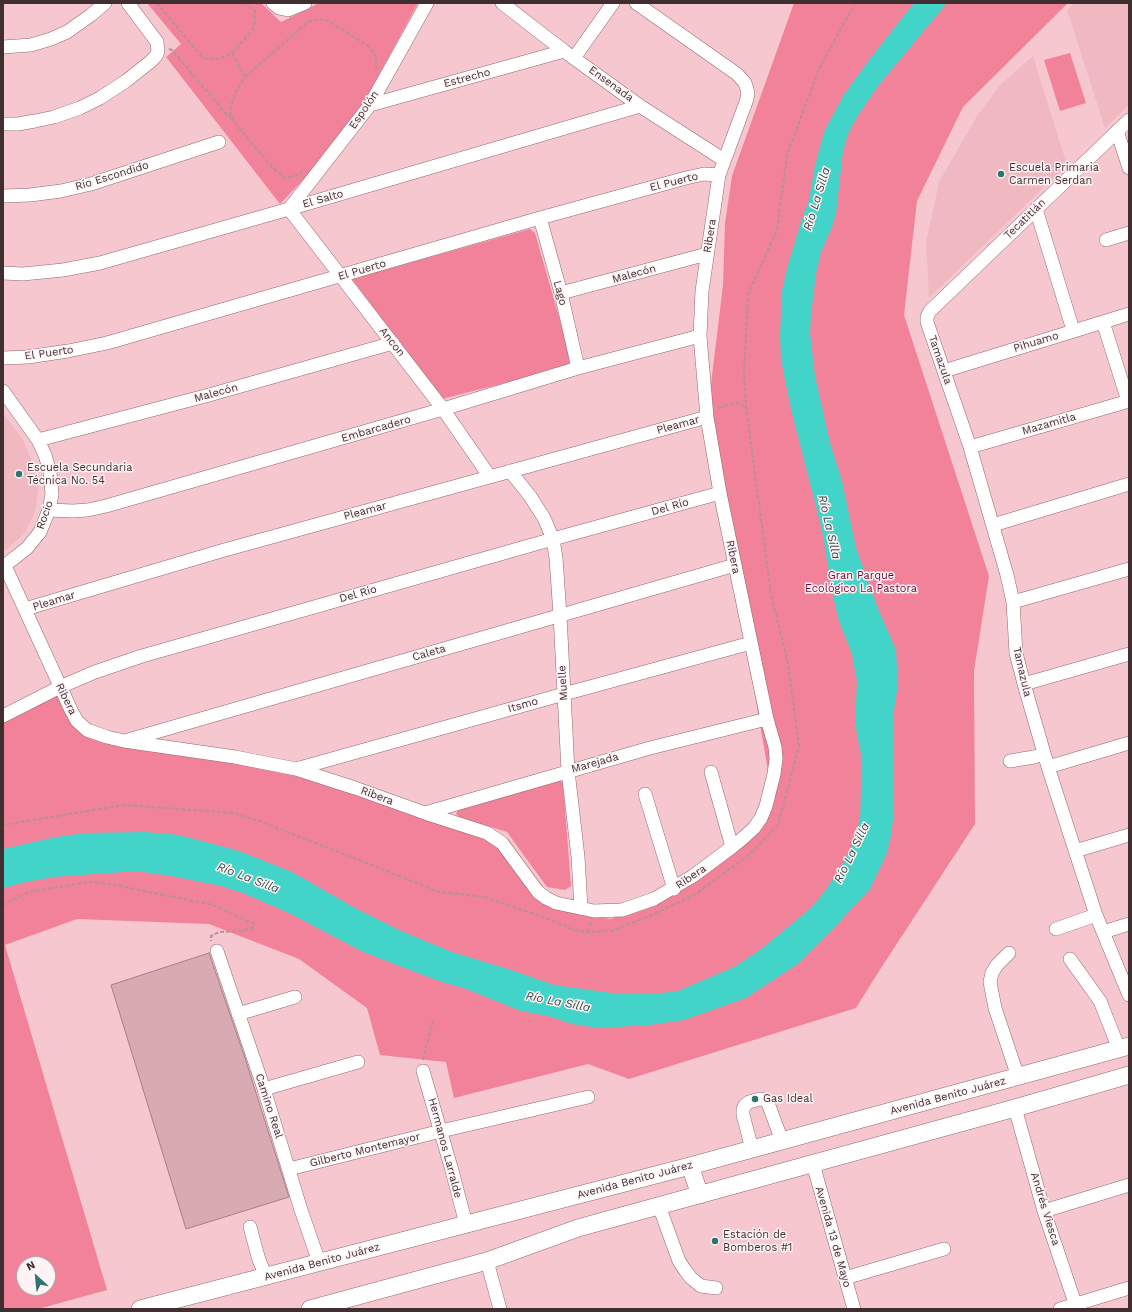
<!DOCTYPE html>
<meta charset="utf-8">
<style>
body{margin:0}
#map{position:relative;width:1132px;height:1312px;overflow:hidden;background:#f7c7cf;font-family:"Work Sans",sans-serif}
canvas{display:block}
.frame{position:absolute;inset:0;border:4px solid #402e31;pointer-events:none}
.north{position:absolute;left:16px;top:1256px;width:40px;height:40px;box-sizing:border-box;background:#fef4f5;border:1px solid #b2a5a7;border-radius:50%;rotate:333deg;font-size:11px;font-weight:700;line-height:16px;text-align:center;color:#402e31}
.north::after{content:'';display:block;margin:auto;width:14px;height:18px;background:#2d756f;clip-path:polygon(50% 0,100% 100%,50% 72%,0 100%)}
</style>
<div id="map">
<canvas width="1132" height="1312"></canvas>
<div class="frame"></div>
<div class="north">N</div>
</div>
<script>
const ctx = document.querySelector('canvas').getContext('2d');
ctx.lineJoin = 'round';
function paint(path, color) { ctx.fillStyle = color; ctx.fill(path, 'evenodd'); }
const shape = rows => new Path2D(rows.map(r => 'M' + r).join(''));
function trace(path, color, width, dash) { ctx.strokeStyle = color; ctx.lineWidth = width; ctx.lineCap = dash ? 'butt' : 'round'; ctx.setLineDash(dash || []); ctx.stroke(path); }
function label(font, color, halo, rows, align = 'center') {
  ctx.font = font + ' "Work Sans",sans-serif'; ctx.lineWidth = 3; ctx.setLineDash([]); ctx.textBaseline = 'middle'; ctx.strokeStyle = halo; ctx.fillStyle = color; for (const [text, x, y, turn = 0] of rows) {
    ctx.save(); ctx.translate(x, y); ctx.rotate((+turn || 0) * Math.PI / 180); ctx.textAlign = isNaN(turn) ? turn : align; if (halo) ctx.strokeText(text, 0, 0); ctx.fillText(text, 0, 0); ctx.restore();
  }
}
const built = shape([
 [1075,3,1129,3,1129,105,1105,128,1067,10],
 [1033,56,1067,165,929,298,926,243,939,182,977,116,1001,84],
 [3,413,23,440,33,463,39,486,35,513,24,534,7,549,3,550]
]);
const green = shape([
 [147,3,261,3,281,22,319,3,418,3,346,135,280,204,166,57,181,44],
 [794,3,1068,3,963,107,917,201,904,315,989,576,974,671,975,824,881,968,856,1008,629,1079,588,1064,454,1098,446,1062,380,1055,367,1008,299,959,209,924,77,919,5,945,107,1290,38,1309,3,1309,3,716,60,687,87,730,235,757,487,833,538,892,593,916,611,919,674,889,754,828,771,788,707,417,723,285,725,223,732,176],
 [24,1264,48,1264,48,1288,24,1288],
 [1070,53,1086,103,1060,111,1044,60],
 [530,229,535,233,571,359,567,367,442,399,352,279],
 [557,778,563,783,571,886,565,890,547,887,507,832,459,817,456,814,458,810]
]);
const water = shape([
 [914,3,947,3,878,86,857,117,848,134,843,151,836,213,832,227,821,252,816,274,811,314,810,333,815,376,830,443,842,481,856,548,879,611,896,650,898,684,893,716,894,813,891,835,887,853,870,889,831,931,799,963,746,998,684,1020,650,1025,599,1028,572,1024,548,1016,521,1011,466,989,439,981,363,952,291,914,243,893,221,886,171,876,143,872,123,872,54,877,26,882,3,888,3,849,56,837,86,833,145,832,179,835,239,851,292,872,355,908,401,931,452,952,511,970,554,985,619,994,653,994,678,991,734,967,760,950,811,908,825,891,839,870,852,846,860,819,862,759,855,724,857,681,852,654,839,621,833,596,822,530,792,413,785,380,781,359,780,336,782,290,788,265,801,222,809,200,815,165,824,132,843,96,869,60]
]);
const building = shape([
 [209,953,245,1058,289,1197,186,1229,111,985,209,953]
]);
const path = shape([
 [157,3,202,57,208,59,220,59,232,53,252,31,255,21,255,11,246,3],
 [169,49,172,50,227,115,231,117],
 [232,53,245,77,236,91,233,100,230,111,231,117,235,123,272,167,285,178,295,176,302,172],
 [245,77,309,21,325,19,368,46,376,56,376,69],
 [718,408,737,403,746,407],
 [3,825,124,805,233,813,262,822,354,858,439,892,485,897,551,920,577,931,588,932,611,931,647,917,694,895,749,855,778,825,799,746,788,663,771,594,746,407,744,373,748,295,777,230,787,155,819,69,855,3],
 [3,905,29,892,90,882,115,885,213,905,254,924,252,928,241,931,219,932,211,936,211,941],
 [588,932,591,922],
 [423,1060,433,1020]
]);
const minor = shape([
 [273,3,279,8,288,10,305,3],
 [427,3,370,105,289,209,443,409,490,477],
 [502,3,564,51,640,106,724,160],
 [3,47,31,45,51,39,67,32,91,15,105,3],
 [574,58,613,3],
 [370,105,564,51],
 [1129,120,930,311,927,317,927,322,970,447,1007,575,1013,602,1016,653,1024,684,1048,767,1096,915,1129,995],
 [3,124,18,124,35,121,54,117,80,108,100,98,126,81,150,62,156,56,158,51,157,42,128,3],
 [1117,131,1129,168],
 [3,196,30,195,61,191,91,184,219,142],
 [1036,209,1073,330],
 [540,218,561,293,578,368],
 [1106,240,1129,233],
 [3,273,23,274,63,270,100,263,289,209,640,106],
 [561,293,707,254],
 [1103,322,1128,401],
 [3,358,28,357,68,351,107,343,540,218,686,178,704,174,719,175],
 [944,371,1129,314],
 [3,391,38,440,45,455,50,472,52,494,49,510,40,532,27,548,3,567],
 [38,440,209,395,393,343],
 [970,447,1129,401],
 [510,471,530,496,544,518,553,539,556,558,560,615,568,771,578,857,581,908],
 [49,510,73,511,88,510,106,506,443,409,578,368,700,336],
 [993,525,1129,484],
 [5,566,71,710,77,721,87,730,107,737,124,741,235,757,296,769,355,788,425,813,487,833,502,843,538,892,546,898,556,903,594,911,622,910,654,899,693,876,732,847,743,838,754,828,761,818,766,806,774,774,776,759,775,747,767,719,720,493,707,417,700,336,702,291,719,175,746,102,748,94,747,89,745,83,737,74,636,3],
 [1013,602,1129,569],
 [25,609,221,551,707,417],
 [1024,684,1129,654],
 [3,716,60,687,95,672,142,656,553,539,720,493],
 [128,740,735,565],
 [1010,761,1034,757,1044,754],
 [1048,767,1129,743],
 [296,769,564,694,751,643],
 [711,772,732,847],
 [645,794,674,889],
 [425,813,650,748,767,719],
 [1075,851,1129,835],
 [1056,929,1096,915],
 [1103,932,1129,924],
 [217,951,264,1089,301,1210,319,1262],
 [1009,953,997,965,992,973,990,982,995,1008,1018,1077],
 [1070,959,1100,1001,1119,1049],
 [238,1014,295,997],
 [423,1071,451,1167,466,1224],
 [264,1089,358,1062],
 [1015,1108,1044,1211,1077,1309],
 [752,1149,743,1115,743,1109,745,1105,749,1102,760,1099,765,1100,768,1103,782,1141],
 [813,1164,854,1309],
 [289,1169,441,1131,588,1097],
 [659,1206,679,1261,685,1270,691,1278,701,1286,716,1288],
 [1044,1211,1129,1185],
 [250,1227,259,1260,266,1276],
 [487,1261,500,1309],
 [845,1278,944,1249],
 [1060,1309,1129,1288]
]);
const major = shape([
 [690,1166,700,1195],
 [140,1309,690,1166,1129,1046],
 [310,1309,487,1261,578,1228,1015,1108,1129,1075]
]);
const markers = [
 [1001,174,4,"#2d756f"],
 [19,474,4,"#2d756f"],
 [755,1099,4,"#2d756f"],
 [715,1241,4,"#2d756f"]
];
const streetNames = [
 ["Estrecho",467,78,-15],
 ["Ensenada",611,84,36],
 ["Espolón",364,110,-56],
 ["Río Escondido",112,176,-17],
 ["El Puerto",674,182,-14],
 ["El Salto",323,199,-16],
 ["Tecatitlán",1025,219,-44],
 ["Ribera",710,236,-81],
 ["El Puerto",362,270,-16],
 ["Malecón",634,274,-15],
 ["Lago",560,293,75],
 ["Ancon",392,342,52],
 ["Pihuamo",1036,342,-17],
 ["El Puerto",49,353,-8],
 ["Tamazula",940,360,71],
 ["Malecón",216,393,-15],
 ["Mazamitla",1049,424,-16],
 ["Pleamar",678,425,-15],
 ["Embarcadero",376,429,-16],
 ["Del Río",670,507,-16],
 ["Pleamar",365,511,-15],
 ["Rocío",45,515,-70],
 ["Ribera",733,557,78],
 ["Del Río",358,594,-16],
 ["Pleamar",54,601,-17],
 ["Caleta",429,653,-16],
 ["Tamazula",1022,672,77],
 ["Muelle",563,683,-93],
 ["Ribera",66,699,64],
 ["Itsmo",523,705,-16],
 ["Marejada",595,763,-16],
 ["Ribera",377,796,20],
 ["Ribera",691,877,-34],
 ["Avenida Benito Juárez",948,1096,-15],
 ["Camino Real",269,1106,72],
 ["Hermanos Larralde",445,1148,75],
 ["Gilberto Montemayor",365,1150,-14],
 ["Avenida Benito Juárez",635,1180,-15],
 ["Andrés Viesca",1045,1209,73],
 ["Avenida 13 de Mayo",833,1237,74],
 ["Avenida Benito Juárez",322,1262,-15]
];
const poiNames = [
 ["Escuela Primaria",1009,168],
 ["Carmen Serdan",1009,181],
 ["Escuela Secundaria",27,468],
 ["Técnica No. 54",27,481],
 ["Gas Ideal",763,1099],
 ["Estación de",723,1235],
 ["Bomberos #1",723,1248]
];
const parkNames = [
 ["Gran Parque",861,576],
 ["Ecológico La Pastora",861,589]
];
const waterNames = [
 ["Río La Silla",817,199,-73],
 ["Río La Silla",829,527,77],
 ["Río La Silla",852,853,-64],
 ["Río La Silla",248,878,21],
 ["Río La Silla",558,1002,11]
];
paint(built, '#f0b9c2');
paint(green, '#f2829a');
paint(water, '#42d4c8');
paint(building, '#d8aab1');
trace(building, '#a87d84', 1);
trace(minor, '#91676f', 14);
trace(major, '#91676f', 18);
trace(path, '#b79198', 2, [4, 2]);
trace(minor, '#fff', 13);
trace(major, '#fff', 17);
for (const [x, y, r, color] of markers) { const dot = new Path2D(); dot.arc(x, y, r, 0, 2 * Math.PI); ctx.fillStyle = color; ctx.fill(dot); trace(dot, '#fef4f5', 1.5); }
label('11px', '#402e31', '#fef4f5', streetNames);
label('11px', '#402e31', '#fef4f5', poiNames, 'left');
label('11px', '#780232', '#fef4f5', parkNames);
label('italic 12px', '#2e4c49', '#fef4f5', waterNames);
</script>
